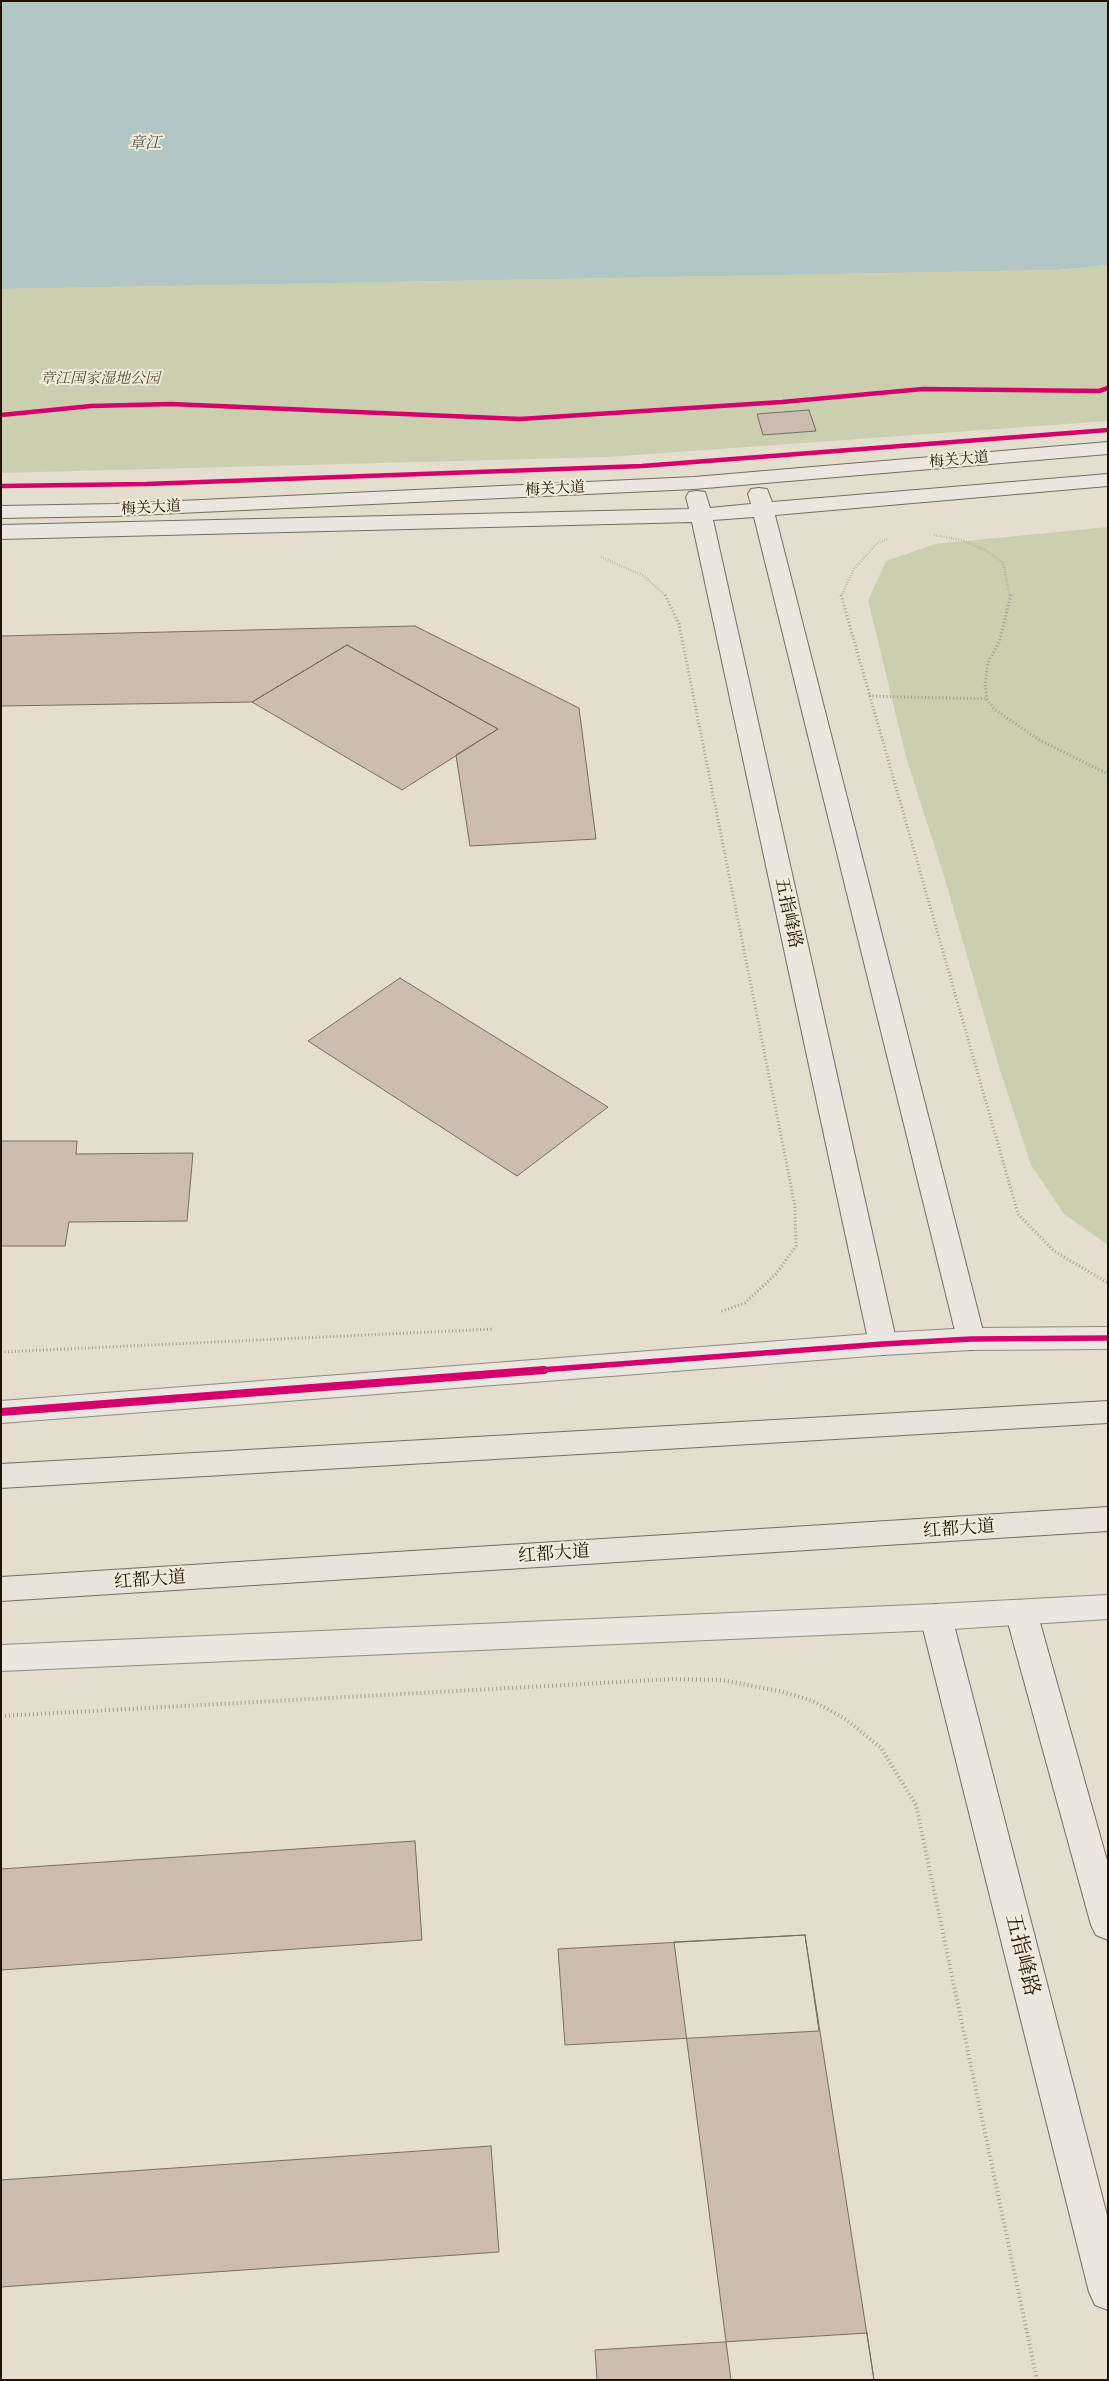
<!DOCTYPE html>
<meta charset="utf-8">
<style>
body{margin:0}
#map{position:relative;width:1109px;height:2381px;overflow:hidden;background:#e4decf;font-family:"EB Garamond",serif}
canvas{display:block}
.frame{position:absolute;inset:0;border:2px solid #201305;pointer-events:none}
</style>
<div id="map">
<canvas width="1109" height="2381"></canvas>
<div class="frame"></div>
</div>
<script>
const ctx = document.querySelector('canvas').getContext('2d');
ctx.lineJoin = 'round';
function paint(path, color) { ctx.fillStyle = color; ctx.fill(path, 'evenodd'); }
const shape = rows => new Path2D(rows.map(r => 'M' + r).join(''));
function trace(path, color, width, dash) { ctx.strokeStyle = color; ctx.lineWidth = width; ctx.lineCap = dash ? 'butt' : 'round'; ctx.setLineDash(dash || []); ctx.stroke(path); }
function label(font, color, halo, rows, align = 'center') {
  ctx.font = font + ' "EB Garamond","Noto Serif SC",serif'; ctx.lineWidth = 4; ctx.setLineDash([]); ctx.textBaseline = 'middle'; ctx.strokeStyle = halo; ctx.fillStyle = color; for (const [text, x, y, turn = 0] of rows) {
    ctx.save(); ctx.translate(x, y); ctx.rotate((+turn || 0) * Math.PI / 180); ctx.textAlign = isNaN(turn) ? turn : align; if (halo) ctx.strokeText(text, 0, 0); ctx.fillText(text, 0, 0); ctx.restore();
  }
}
const green = shape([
 [1108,265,1108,421,608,457,1,473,1,289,1057,270],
 [1108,527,1108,1245,1064,1214,1031,1165,999,1067,944,876,906,757,868,600,886,561,935,544]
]);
const water = shape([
 [1,1,1108,1,1108,265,1057,270,1,289]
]);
const building = shape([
 [809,410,816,431,763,435,757,414,809,410],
 [415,626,579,708,596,839,470,846,456,755,498,729,347,645,252,702,1,706,1,636,415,626],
 [347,645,498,729,402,790,252,702,347,645],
 [400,978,608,1107,517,1176,308,1041,400,978],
 [1,1141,77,1141,76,1154,193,1153,187,1221,69,1222,65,1246,1,1246,1,1141],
 [415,1841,422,1940,1,1970,1,1869,415,1841],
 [805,1935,819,2031,565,2045,558,1949,805,1935],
 [805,1935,874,2380,731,2380,674,1942,805,1935],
 [491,2146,499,2252,1,2287,1,2180,491,2146],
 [867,2333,874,2380,597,2380,595,2350,867,2333]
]);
const pathFar2 = shape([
 [934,535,962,540,985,550,1003,563,1010,596],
 [601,557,644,576,666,596],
 [841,596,854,569,876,544,889,538]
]);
const pathFar1 = shape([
 [665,595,679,624,795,1206,796,1246,776,1274,745,1303,719,1312],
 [841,595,1018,1214,1054,1251,1108,1283],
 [1011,595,999,642,988,663,985,686,987,699,994,709,1041,741,1108,774],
 [869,696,987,699],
 [1,1352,494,1329]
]);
const path = shape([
 [1,1716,674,1679,721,1680,779,1691,813,1701,847,1720,881,1748,916,1805,1037,2380]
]);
const tertiary = shape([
 [1108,1327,1108,1349,971,1350,883,1355,1,1423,1,1401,883,1333,971,1328,1108,1327],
 [1108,1595,1108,1619,936,1630,1,1671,1,1645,936,1604,1108,1595]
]);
const secondary = shape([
 [1108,442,1108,454,694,489,115,516,1,518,1,506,115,504,694,477,1108,442],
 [1108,474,1108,486,775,515,985,1339,981,1347,971,1350,961,1347,957,1339,754,517,713,520,897,1344,893,1352,883,1355,873,1352,869,1344,692,522,1,539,1,525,689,509,686,497,689,492,697,491,705,492,710,508,751,504,748,494,751,489,759,488,767,489,772,502,1108,474],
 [1021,1600,1032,1603,1037,1612,1108,1864,1108,1940,1096,1935,1091,1925,1005,1612,1010,1603,1021,1600],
 [936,1604,947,1608,952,1617,1108,2219,1108,2310,1095,2305,1089,2292,920,1617,925,1608,936,1604]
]);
const primary = shape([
 [1108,1401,1108,1423,1,1488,1,1464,1108,1401],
 [1108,1507,1108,1531,1,1601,1,1577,1108,1507]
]);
const cyclewayFar2 = shape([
 [1,415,91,406,171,404,520,419,782,402,923,389,1099,391,1108,388],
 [1,486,146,484,642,466,1108,430]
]);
const cyclewayFar1 = shape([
 [527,1371,883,1344,971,1339,1108,1338]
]);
const cycleway = shape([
 [1,1412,544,1370]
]);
const farParknames = [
 ["章江国家湿地公园",100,379]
];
const farStreetnames = [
 ["梅关大道",959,460,-5],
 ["梅关大道",555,489,-3],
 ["梅关大道",151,508,-3]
];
const farWaternames = [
 ["章江",145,144]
];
const streetNames = [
 ["五指峰路",788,913,78],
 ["红都大道",959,1529,-4],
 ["红都大道",554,1554,-4],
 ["红都大道",150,1580,-4]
];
const nearStreetnames = [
 ["五指峰路",1022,1955,76]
];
paint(green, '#cccfaf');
paint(water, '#b2c6c4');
paint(building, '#cdbdb1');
trace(building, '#736e65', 1);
trace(tertiary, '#8f8a80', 2);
trace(secondary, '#736e65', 2);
trace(primary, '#736e65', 2);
trace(pathFar2, '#a39e97', 2.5, [0.5, 2]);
trace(pathFar1, '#a39e97', 3, [1, 2.5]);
trace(path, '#a39e97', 4, [1, 3]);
paint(tertiary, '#eae7e0');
paint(secondary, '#eae7e0');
paint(primary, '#e7e3da');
trace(cyclewayFar2, '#d6006c', 4.5);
trace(cyclewayFar1, '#d6006c', 5.5);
trace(cycleway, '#d6006c', 8);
label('italic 15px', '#565037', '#f3ecdb', farParknames);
label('15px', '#201305', '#f3ecdb', farStreetnames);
label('italic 16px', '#4b4e46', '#f3ecdb', farWaternames);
label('18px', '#201305', '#f3ecdb', streetNames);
label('21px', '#201305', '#f3ecdb', nearStreetnames);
</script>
